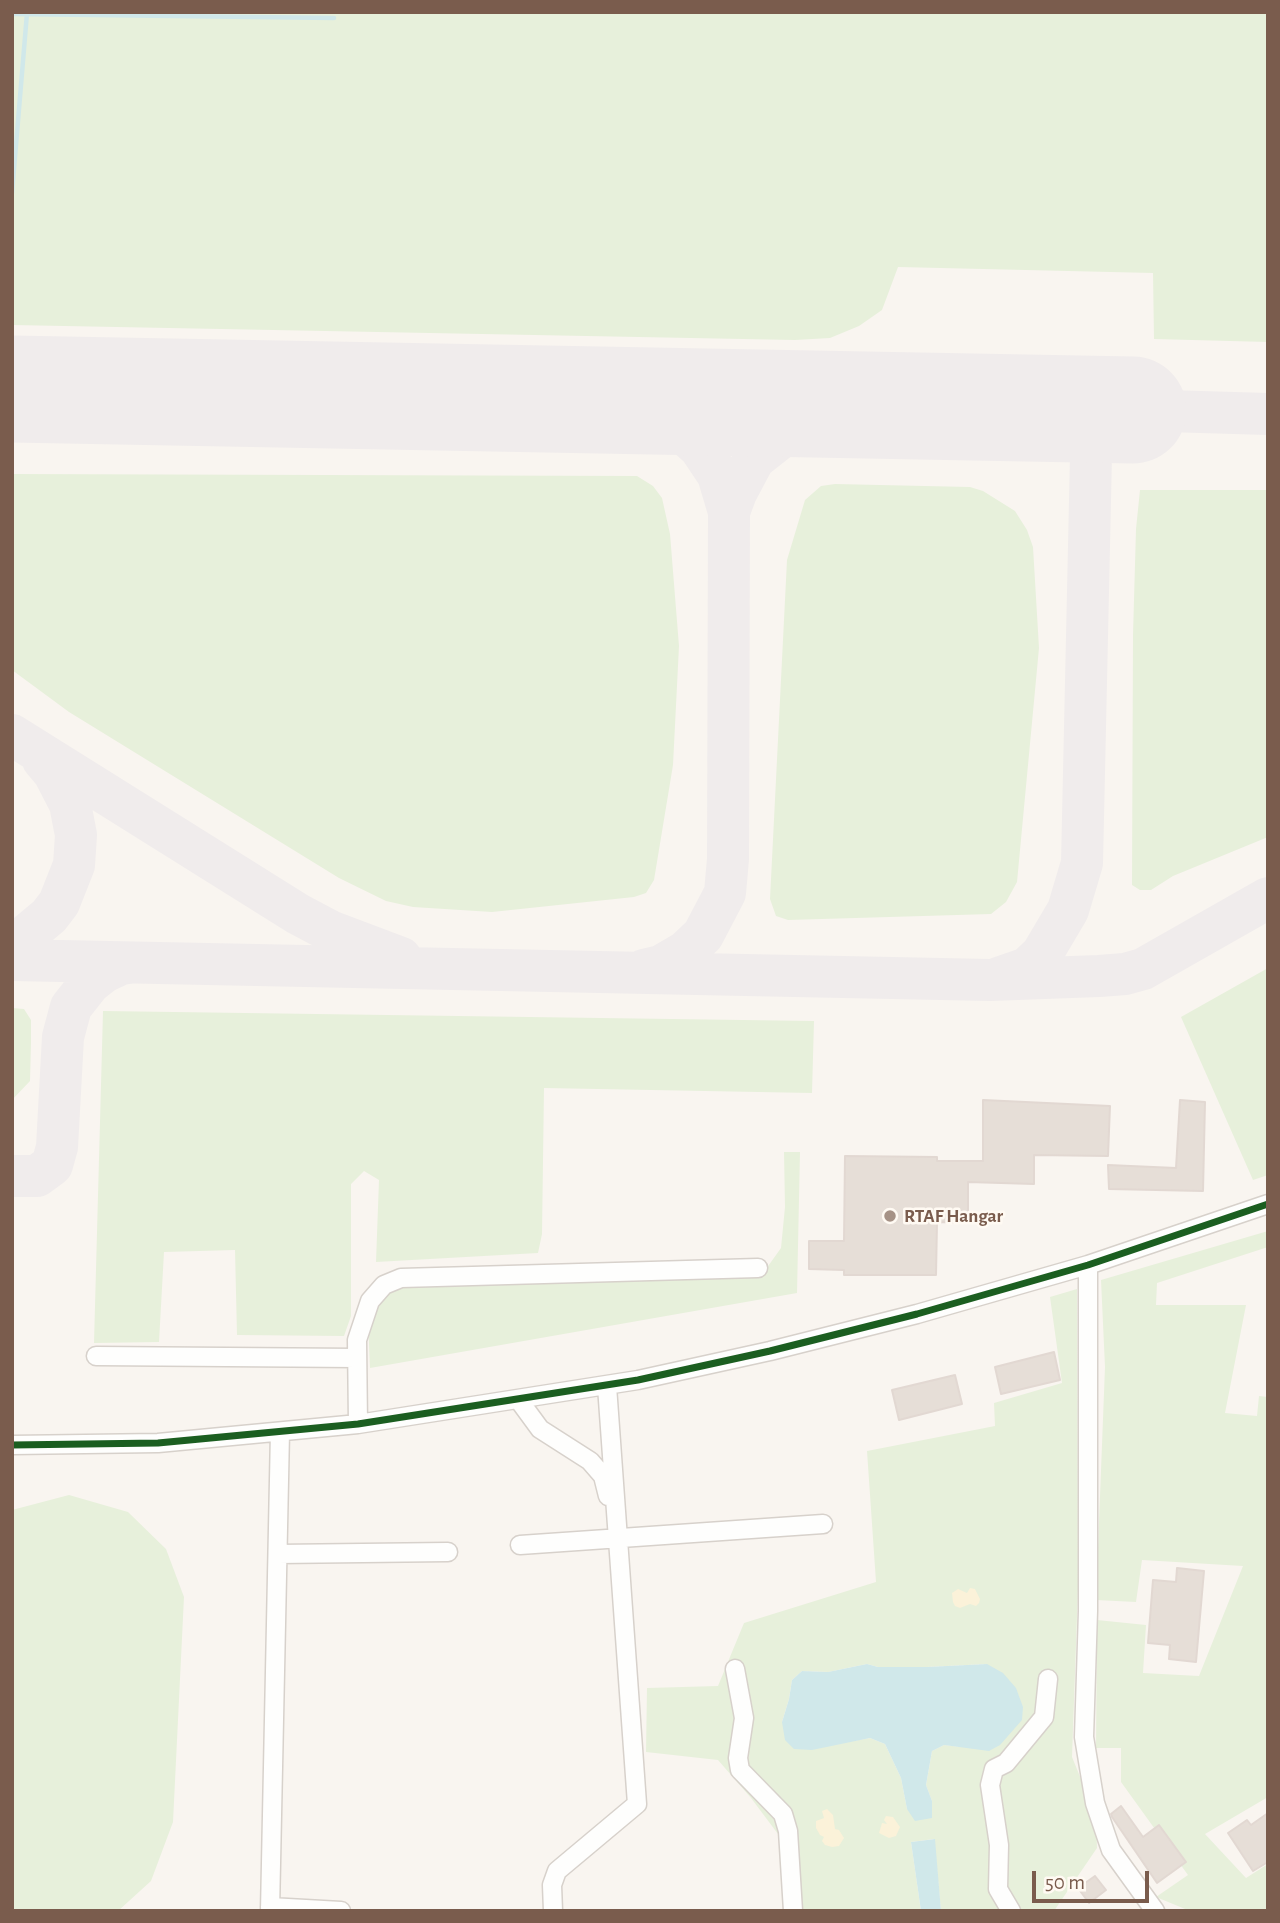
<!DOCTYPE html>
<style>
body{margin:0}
#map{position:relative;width:1280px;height:1923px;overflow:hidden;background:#f9f5f0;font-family:"Alegreya Sans",sans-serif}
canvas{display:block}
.frame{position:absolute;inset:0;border:14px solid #7a5c4d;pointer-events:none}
.scale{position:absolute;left:1032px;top:1871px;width:117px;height:32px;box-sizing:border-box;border:4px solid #7a5c4d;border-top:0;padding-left:9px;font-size:21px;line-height:24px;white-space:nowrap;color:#7a5c4d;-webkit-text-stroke:5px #fffaf3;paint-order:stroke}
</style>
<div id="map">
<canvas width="1280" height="1923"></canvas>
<div class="frame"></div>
<div class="scale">50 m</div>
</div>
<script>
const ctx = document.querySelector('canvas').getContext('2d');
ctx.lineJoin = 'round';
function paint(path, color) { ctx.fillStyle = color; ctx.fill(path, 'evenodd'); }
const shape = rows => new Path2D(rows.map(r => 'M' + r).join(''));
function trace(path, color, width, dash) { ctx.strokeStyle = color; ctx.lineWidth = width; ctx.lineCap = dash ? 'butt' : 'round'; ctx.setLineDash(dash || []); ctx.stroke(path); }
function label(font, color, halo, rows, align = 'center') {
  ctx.font = font + ' "Alegreya Sans",sans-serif'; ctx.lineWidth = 5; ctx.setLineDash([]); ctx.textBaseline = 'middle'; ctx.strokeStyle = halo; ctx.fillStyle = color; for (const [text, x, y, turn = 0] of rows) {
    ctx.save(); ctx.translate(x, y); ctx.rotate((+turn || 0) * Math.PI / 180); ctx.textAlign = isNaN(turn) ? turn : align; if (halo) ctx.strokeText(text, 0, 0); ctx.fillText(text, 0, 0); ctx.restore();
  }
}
const green = shape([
 [12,12,1268,12,1268,342,1154,339,1153,273,898,267,882,310,859,326,830,338,795,340,12,325],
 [12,474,637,476,653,486,662,498,670,534,679,646,673,765,654,880,646,893,634,897,492,912,413,907,386,901,339,878,69,712,12,670],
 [835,484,970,487,983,491,1015,511,1027,530,1033,547,1039,648,1017,882,1006,902,991,914,788,920,776,916,770,899,787,560,805,500,821,486],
 [1140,490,1268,490,1268,837,1173,876,1151,890,1140,890,1132,885,1133,635,1136,529],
 [1268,968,1268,1175,1253,1180,1181,1017],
 [12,1008,24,1009,31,1020,31,1043,30,1081,12,1100],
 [103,1011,814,1021,812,1093,544,1088,542,1234,538,1253,376,1262,379,1180,364,1171,351,1184,351,1316,344,1336,237,1335,235,1250,164,1252,159,1342,94,1343],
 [784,1152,800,1152,797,1293,370,1368,368,1320,392,1284,766,1269,781,1248,785,1207],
 [1268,1231,1268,1247,1157,1283,1156,1305,1246,1305,1225,1413,1257,1416,1259,1396,1268,1397,1268,1797,1205,1834,1246,1878,1268,1864,1268,1911,1190,1911,1156,1897,1188,1875,1121,1782,1121,1748,1096,1748,1097,1620,1146,1625,1143,1673,1199,1676,1243,1566,1142,1560,1136,1602,1096,1600,1105,1367,1101,1280],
 [1077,1289,1078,1588,1072,1757,1096,1816,1097,1848,1054,1911,941,1911,934,1839,911,1842,921,1911,787,1911,784,1842,751,1798,718,1760,646,1752,647,1688,718,1686,744,1623,876,1582,867,1451,995,1426,994,1403,1062,1383,1050,1297],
 [867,1664,878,1667,927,1667,987,1664,961,1747,944,1745,932,1751,926,1785,932,1801,932,1818,907,1809,901,1778,885,1744,870,1738,846,1742,782,1722,789,1699,792,1680,802,1671,828,1672],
 [69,1495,128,1512,166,1549,184,1597,173,1822,151,1881,118,1911,12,1911,12,1510]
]);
const sand = shape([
 [970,1588,975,1589,980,1599,979,1603,976,1606,970,1604,960,1608,955,1606,953,1602,952,1593,958,1589,967,1593],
 [827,1809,833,1815,835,1829,839,1830,844,1838,839,1846,832,1847,825,1845,822,1841,824,1837,820,1835,816,1828,816,1821,824,1818,822,1811],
 [886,1816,893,1817,900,1827,896,1836,889,1838,879,1833,882,1823,887,1824,884,1820]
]);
const water = shape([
 [867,1664,878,1667,927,1667,987,1664,1003,1673,1016,1688,1023,1707,1022,1720,1000,1745,989,1751,944,1745,932,1751,926,1785,932,1801,932,1818,915,1821,907,1809,901,1778,885,1744,870,1738,812,1750,794,1749,785,1740,782,1722,789,1699,792,1680,802,1671,828,1672],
 [935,1839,941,1911,921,1911,911,1842]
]);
const stream = shape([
 [12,14,334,18],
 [12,193,27,13]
]);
const taxiway = shape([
 [589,400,646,412,677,427,700,448,718,475,729,512,728,859,725,893,703,935,685,952,661,966,644,970],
 [1133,410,1268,414],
 [729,512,736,493,754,459,782,437,815,420,848,409,871,405],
 [12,735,298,914,332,932,401,958],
 [12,947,49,916,59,903,74,865,76,835,70,804,54,773,43,760],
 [12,960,990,980,1099,976,1125,974,1143,969,1268,898],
 [998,978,1027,968,1042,954,1068,910,1082,863,1092,410],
 [12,1176,37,1176,52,1165,57,1147,63,1037,71,1007,90,983,104,972,121,964,129,963]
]);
const runway = shape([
 [12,389,1133,410]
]);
const building = shape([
 [983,1100,1110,1106,1108,1156,1034,1155,1034,1184,968,1182,968,1223,937,1222,936,1275,844,1275,844,1270,809,1269,809,1241,844,1241,845,1156,937,1157,937,1161,983,1161,983,1100],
 [1180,1100,1205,1102,1203,1191,1109,1189,1108,1165,1176,1168,1180,1100],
 [1054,1352,1060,1380,1001,1394,995,1367,1054,1352],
 [955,1375,962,1404,899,1420,892,1390,955,1375],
 [1177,1568,1204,1571,1196,1662,1169,1659,1170,1645,1148,1643,1153,1580,1176,1582,1177,1568],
 [1121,1806,1143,1837,1159,1825,1186,1862,1157,1883,1112,1817,1111,1814,1121,1806],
 [1268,1813,1268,1862,1253,1871,1228,1833,1247,1820,1251,1825,1268,1813],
 [1095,1876,1106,1890,1089,1903,1078,1888,1095,1876]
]);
const minor = shape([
 [1088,1265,1088,1611,1084,1737,1095,1803,1111,1850,1155,1911],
 [96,1356,357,1358],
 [518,1399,540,1429,590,1461,603,1476,608,1496],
 [358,1424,357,1340,370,1301,384,1285,401,1278,758,1268],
 [12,1445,158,1443,358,1424,638,1380,770,1351,917,1314,1088,1265,1268,1204],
 [520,1545,823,1524],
 [278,1554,448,1552],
 [735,1669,744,1718,738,1758,740,1770,783,1814,788,1831,793,1911],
 [270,1907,341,1911],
 [270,1911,280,1432],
 [553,1911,552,1885,557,1871,637,1804,607,1386],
 [1011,1911,998,1889,999,1845,990,1785,994,1769,1006,1763,1044,1717,1048,1679]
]);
const cycleway = shape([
 [12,1445,158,1443,358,1424,638,1380,770,1351,917,1314,1088,1265,1268,1204]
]);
const markers = [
 [890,1216,7,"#a69286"]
];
const poiNames = [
 ["RTAF Hangar",904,1216]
];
paint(green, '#e7f0db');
paint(sand, '#fbf2d9');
paint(water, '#d0e8ea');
trace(stream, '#d0e8ea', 4.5);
trace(taxiway, '#f0ecec', 42);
trace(runway, '#f0ecec', 107);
paint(building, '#e6ded7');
trace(building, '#e2d8d2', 2);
trace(minor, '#d7d1cb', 21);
trace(minor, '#fefefd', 18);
trace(cycleway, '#1b5e20', 7);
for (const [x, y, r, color] of markers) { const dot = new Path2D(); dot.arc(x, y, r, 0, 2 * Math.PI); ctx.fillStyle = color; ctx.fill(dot); trace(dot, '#fffaf3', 2.5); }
label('bold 19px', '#7a5c4d', '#fffaf3', poiNames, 'left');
</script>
